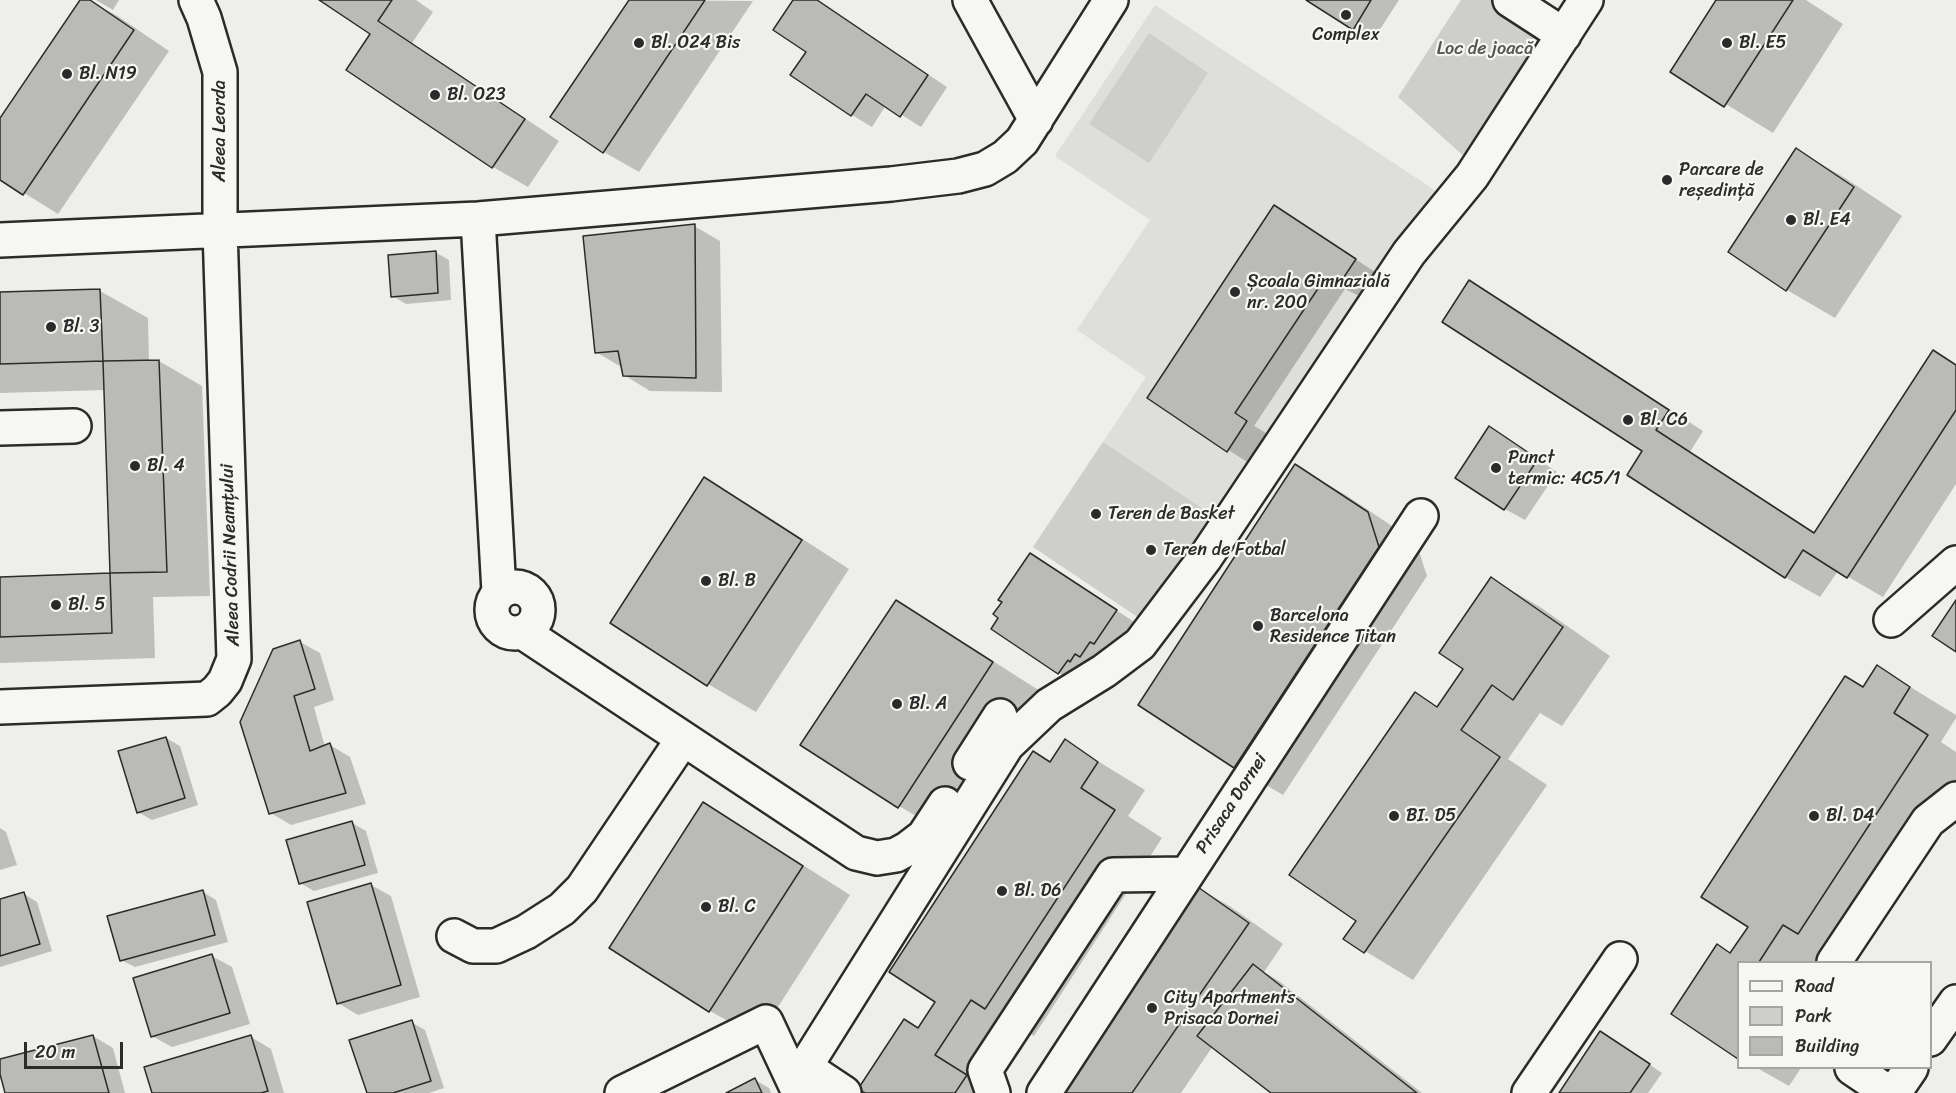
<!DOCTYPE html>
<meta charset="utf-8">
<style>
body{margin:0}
#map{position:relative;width:1956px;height:1093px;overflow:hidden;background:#eeeeea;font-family:Sriracha,sans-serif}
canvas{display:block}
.legend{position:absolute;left:1737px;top:961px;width:195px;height:108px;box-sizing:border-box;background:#f6f6f2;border:2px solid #a5a5a2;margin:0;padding:8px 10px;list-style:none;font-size:18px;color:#2b2b2b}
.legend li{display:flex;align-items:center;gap:12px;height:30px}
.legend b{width:30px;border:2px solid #a5a5a2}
.scale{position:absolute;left:24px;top:1042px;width:99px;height:27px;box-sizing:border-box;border:3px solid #2b2b2b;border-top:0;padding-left:8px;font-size:18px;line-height:21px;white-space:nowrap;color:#2b2b2b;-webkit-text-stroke:4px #f6f6f2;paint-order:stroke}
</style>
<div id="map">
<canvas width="1956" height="1093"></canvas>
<ul class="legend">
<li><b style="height:8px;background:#f6f6f2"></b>Road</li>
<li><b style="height:16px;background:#cececa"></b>Park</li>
<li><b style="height:16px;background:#babab7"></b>Building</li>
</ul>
<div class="scale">20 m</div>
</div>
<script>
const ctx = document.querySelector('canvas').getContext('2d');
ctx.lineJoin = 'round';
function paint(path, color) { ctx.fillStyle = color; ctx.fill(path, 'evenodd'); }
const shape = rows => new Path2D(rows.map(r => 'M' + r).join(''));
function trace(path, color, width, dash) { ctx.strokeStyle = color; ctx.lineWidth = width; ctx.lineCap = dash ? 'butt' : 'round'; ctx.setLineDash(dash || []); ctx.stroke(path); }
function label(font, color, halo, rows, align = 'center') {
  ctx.font = font + ' Sriracha,sans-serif'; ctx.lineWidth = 4.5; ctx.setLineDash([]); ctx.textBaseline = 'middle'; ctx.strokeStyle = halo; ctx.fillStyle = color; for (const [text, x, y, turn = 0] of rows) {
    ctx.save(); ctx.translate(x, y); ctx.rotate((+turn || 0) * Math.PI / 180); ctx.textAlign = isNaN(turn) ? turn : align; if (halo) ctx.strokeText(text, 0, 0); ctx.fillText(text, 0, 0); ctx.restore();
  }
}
const built = shape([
 [1155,5,1436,191,1148,623,1033,547,1146,377,1077,330,1150,220,1055,156]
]);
const green = shape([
 [1461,0,1498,0,1551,35,1468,160,1398,97],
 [1149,33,1208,73,1149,163,1089,124],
 [1103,442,1212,515,1142,620,1033,547]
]);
const shadow = shape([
 [82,0,89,0,119,17,169,51,58,214,0,178,0,120],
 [96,0,119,0,113,10],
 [322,0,416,0,433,12,412,43,559,141,528,187,493,167,372,34],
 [631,0,753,1,639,172,604,152],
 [795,0,816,0,947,87,921,127,886,105,872,127,852,115,808,51],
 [1309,0,1399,0,1373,40],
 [1717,0,1806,0,1843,24,1773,133,1672,71],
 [1797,150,1845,178,1902,216,1835,318,1787,290,1730,252],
 [1295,219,1375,272,1359,296,1345,289,1254,426,1266,433,1247,462,1149,398],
 [694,226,720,241,722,392,650,391,624,375,623,368,596,352],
 [435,252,449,260,451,300,406,304,393,296],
 [1470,282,1505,302,1703,431,1690,452,1816,533,1956,365,1956,484,1883,597,1838,571,1820,597,1785,577,1644,451],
 [100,291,148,318,149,362,159,361,202,386,210,596,153,597,155,658,0,663,0,578,112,574,105,390,0,393,0,294],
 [1509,440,1557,472,1525,520,1505,509],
 [1296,466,1344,494,1416,542,1427,576,1283,795,1235,767,1140,705],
 [705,479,753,507,849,569,756,712,708,684,612,623],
 [1031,555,1136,623,1115,654,1079,685,1059,673],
 [1492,579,1540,607,1610,656,1562,726,1540,713,1508,759,1547,785,1413,980,1345,939,1358,920,1416,694,1438,707,1465,669],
 [896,602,944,630,1040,691,947,834,899,806],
 [300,642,320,653,334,700,314,707,325,747,330,745,350,757,366,804,291,825,271,813],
 [1878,667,1956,715,1956,718,1941,742,1956,752,1956,793,1825,962,1738,962,1738,1057,1673,1014,1731,954,1750,926,1864,688],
 [166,738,180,746,198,805,152,820,138,812],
 [1065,741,1145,790,1128,816,1162,838,1034,1036,1019,1027,983,1084,997,1093,867,1093,919,1029,937,1001,1051,763],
 [703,804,751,832,850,895,758,1038,710,1011,611,947],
 [352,823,366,831,378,873,314,891,300,883],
 [0,828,6,832,17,865,0,870],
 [371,885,391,896,420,997,358,1015,338,1003],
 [1196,887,1231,907,1283,944,1264,972,1279,981,1422,1093,1273,1093,1213,1046,1181,1093,1058,1093],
 [203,892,216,900,228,942,135,967,121,960],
 [24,894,37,902,52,951,0,967,0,901],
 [212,956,232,967,250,1024,172,1047,152,1036],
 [411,1022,425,1030,444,1088,429,1093,368,1093],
 [93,1036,113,1048,125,1093,7,1093,0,1069,0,1061],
 [251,1037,271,1049,284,1093,153,1093],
 [1614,1041,1662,1073,1648,1093,1561,1093],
 [1757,1068,1801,1068,1789,1086],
 [755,1080,769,1088,771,1093,729,1093]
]);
const building = shape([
 [80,0,90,0,134,30,23,195,0,180,0,118,80,0],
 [319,0,392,0,378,21,525,119,492,168,346,70,370,34,319,0],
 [629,0,705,0,603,153,550,117,629,0],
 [793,0,817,0,928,75,900,117,866,94,851,116,790,75,806,52,773,30,793,0],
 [1306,0,1371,0,1353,30,1306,0],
 [1716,0,1793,0,1724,107,1670,72,1716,0],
 [1796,148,1854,187,1786,291,1728,252,1796,148],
 [1274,205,1356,259,1338,286,1325,278,1235,413,1247,421,1227,452,1147,398,1274,205],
 [695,224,696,378,623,376,618,351,595,353,583,236,695,224],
 [436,251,438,293,391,297,388,255,436,251],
 [1469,280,1669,410,1656,430,1814,533,1933,350,1956,365,1956,410,1847,578,1803,550,1785,578,1627,475,1642,451,1442,322,1469,280],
 [100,289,103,361,0,364,0,292,100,289],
 [159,360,167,572,110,573,103,361,159,360],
 [1489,426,1538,459,1504,510,1455,478,1489,426],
 [1295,464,1368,512,1379,547,1234,768,1138,705,1295,464],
 [704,477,802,540,707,686,610,623,704,477],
 [1030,553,1117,610,1094,644,1090,642,1080,657,1075,654,1070,662,1068,660,1058,674,991,629,998,618,993,614,1002,602,998,600,1030,553],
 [110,573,112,633,0,637,0,577,110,573],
 [1491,577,1563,627,1513,700,1492,685,1461,730,1500,757,1364,953,1343,939,1356,921,1289,875,1415,692,1437,707,1463,669,1439,653,1491,577],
 [896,600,993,662,898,808,800,745,896,600],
 [1956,600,1956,652,1932,636,1956,600],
 [300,640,315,689,294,696,310,751,330,743,346,793,269,814,240,722,273,649,300,640],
 [1877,665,1910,687,1894,713,1928,735,1798,934,1783,925,1759,962,1738,962,1738,1059,1671,1014,1717,944,1730,953,1748,927,1701,897,1845,676,1863,687,1877,665],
 [166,737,185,798,137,813,118,751,166,737],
 [1065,739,1098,762,1081,788,1115,810,985,1009,971,1000,935,1055,967,1075,955,1093,865,1093,858,1089,904,1019,918,1028,935,1002,889,972,1033,751,1050,762,1065,739],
 [703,802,803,866,709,1012,609,948,703,802],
 [352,821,365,865,299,884,286,840,352,821],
 [371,883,401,985,337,1004,307,902,371,883],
 [1195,885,1249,923,1132,1093,1057,1093,1195,885],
 [203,890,215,935,120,961,107,916,203,890],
 [24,892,40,944,0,956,0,899,24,892],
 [212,954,230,1013,151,1037,133,978,212,954],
 [1253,964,1417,1093,1271,1093,1197,1036,1253,964],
 [412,1020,431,1081,393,1093,367,1093,349,1040,412,1020],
 [1600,1031,1650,1064,1630,1093,1559,1093,1600,1031],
 [93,1035,109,1093,5,1093,0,1074,0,1059,93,1035],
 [251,1035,268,1091,261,1093,152,1093,144,1067,251,1035],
 [755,1078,762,1093,726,1093,755,1078]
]);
const minor = shape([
 [970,0,1036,120],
 [1510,0,1564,35],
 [478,219,499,592],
 [0,240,478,219,891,184,958,176,985,169,1005,157,1022,141,1111,0],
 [0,428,74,426],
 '492 610a23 23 0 1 1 46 0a23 23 0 1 1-46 0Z',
 [1891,620,1956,563],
 [524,633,856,853,877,858,896,855,907,849,924,836,945,804],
 [0,707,207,699,217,691,225,681,234,659,220,230,220,72,204,18,196,0],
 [970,763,1000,716],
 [454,936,473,946,496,946,526,932,562,909,582,889,683,739],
 [1834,962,1928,821,1956,799],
 [1930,1039,1956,1002],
 [1852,1068,1889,1093],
 [622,1093,766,1022,796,1086,806,1093],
 [844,1093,805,1067,1007,745,1049,705,1104,671,1140,644,1205,558,1409,253,1472,176,1586,0],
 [993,1093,985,1070,1113,875,1186,874],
 [1044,1093,1421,516],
 [1529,1093,1620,959],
 [1894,1093,1911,1068]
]);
const markers = [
 [1346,15,6,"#2b2b2b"],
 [639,43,6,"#2b2b2b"],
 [1727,43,6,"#2b2b2b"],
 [67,74,6,"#2b2b2b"],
 [435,95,6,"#2b2b2b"],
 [1667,180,6,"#2b2b2b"],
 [1791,220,6,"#2b2b2b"],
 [1235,292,6,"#2b2b2b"],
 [51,327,6,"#2b2b2b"],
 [1628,420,6,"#2b2b2b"],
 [135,466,6,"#2b2b2b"],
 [1496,468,6,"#2b2b2b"],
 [1096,514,6,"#2b2b2b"],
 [1151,550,6,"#2b2b2b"],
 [706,581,6,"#2b2b2b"],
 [56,605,6,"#2b2b2b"],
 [1258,626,6,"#2b2b2b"],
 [897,704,6,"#2b2b2b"],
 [1394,816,6,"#2b2b2b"],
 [1814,816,6,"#2b2b2b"],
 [1002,891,6,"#2b2b2b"],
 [706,907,6,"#2b2b2b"],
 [1152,1008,6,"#2b2b2b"]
];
const poiNames = [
 ["Complex",1346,35,"center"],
 ["Bl. O24 Bis",651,43],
 ["Bl. E5",1739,43],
 ["Bl. N19",79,74],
 ["Bl. O23",447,95],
 ["Parcare de",1679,170],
 ["reședință",1679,191],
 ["Bl. E4",1803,220],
 ["Școala Gimnazială",1247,282],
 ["nr. 200",1247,303],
 ["Bl. 3",63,327],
 ["Bl. C6",1640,420],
 ["Punct",1508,458],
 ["termic: 4C5/1",1508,479],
 ["Bl. 4",147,466],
 ["Teren de Basket",1108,514],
 ["Teren de Fotbal",1163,550],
 ["Bl. B",718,581],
 ["Bl. 5",68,605],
 ["Barcelona",1270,616],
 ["Residence Titan",1270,637],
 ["Bl. A",909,704],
 ["BI. D5",1406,816],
 ["Bl. D4",1826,816],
 ["Bl. D6",1014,891],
 ["Bl. C",718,907],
 ["City Apartments",1164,998],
 ["Prisaca Dornei",1164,1019]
];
const parkNames = [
 ["Loc de joacă",1485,49]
];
const streetNames = [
 ["Aleea Leorda",220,131,-90],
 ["Aleea Codrii Neamțului",231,555,-92],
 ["Prisaca Dornei",1232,804,-57]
];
paint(built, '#dededb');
paint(green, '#cececa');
paint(shadow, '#0003');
paint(building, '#babab7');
trace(building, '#2b2b2b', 1.5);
trace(minor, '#2b2b2b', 38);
trace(minor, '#f6f6f2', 33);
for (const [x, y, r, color] of markers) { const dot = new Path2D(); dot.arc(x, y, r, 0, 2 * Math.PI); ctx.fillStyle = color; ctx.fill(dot); trace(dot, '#f6f6f2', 2); }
label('18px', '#2b2b2b', '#f6f6f2', poiNames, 'left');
label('18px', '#545453', '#f6f6f2', parkNames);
label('18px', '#2b2b2b', '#f6f6f2', streetNames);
</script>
